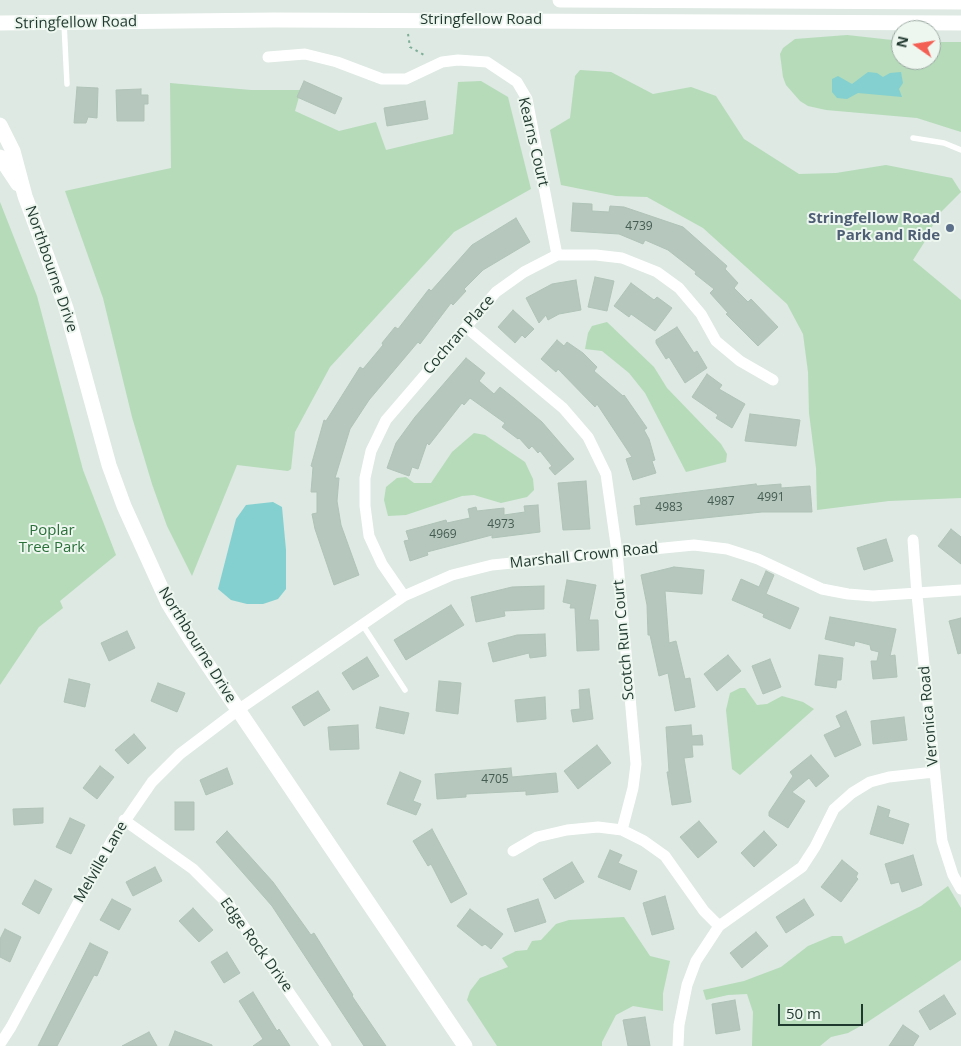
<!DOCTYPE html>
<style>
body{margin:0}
#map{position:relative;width:961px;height:1046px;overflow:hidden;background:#dde9e2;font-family:"Open Sans",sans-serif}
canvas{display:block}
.north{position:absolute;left:891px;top:20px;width:50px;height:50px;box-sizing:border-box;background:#eef6f0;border:1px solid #9baaa2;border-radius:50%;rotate:283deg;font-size:14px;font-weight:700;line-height:20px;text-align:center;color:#1f392e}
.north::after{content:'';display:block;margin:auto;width:18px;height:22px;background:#f35f52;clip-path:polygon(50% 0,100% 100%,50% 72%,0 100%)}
.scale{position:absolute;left:778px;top:1004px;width:85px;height:22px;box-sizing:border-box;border:2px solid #1f392e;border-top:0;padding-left:6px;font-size:15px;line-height:18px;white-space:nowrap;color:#1f392e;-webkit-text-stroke:4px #eef6f0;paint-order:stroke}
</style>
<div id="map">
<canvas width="961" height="1046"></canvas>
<div class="north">N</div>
<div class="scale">50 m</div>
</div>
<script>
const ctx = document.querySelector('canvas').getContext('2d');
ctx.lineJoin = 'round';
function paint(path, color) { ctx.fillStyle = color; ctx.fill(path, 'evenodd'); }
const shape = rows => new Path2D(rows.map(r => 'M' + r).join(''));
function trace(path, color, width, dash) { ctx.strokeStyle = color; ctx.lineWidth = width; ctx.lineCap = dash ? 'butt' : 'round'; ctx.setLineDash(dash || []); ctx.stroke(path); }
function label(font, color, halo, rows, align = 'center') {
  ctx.font = font + ' "Open Sans",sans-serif'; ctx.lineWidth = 4; ctx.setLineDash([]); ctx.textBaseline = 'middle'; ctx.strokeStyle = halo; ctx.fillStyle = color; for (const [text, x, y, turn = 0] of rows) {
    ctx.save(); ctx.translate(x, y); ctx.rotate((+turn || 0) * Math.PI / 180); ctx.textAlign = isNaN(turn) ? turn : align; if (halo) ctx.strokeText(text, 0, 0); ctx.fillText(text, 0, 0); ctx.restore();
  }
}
const green = shape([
 [847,35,901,41,901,60,931,60,931,42,961,42,961,132,917,118,826,110,808,106,800,101,786,85,783,77,780,54,783,48,795,39],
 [580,70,611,72,653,94,691,87,716,96,744,139,799,174,836,173,886,165,952,178,961,192,937,216,927,238,913,260,961,300,961,498,889,501,817,510,816,468,809,413,808,372,803,334,787,304,703,228,647,197,616,196,561,185,550,130,570,118,575,76],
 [481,81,508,97,531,189,454,232,330,367,295,432,291,469,288,471,237,465,192,576,167,526,152,484,132,417,103,298,65,191,171,168,170,83,251,90,301,90,295,111,339,131,376,122,386,150,453,134,458,82],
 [0,202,37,296,83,470,116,555,60,601,63,608,39,627,0,685],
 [607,322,654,367,667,388,721,444,727,454,726,462,686,472,645,393,629,373,602,351,585,349,588,333,592,326],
 [474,433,485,435,525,462,533,479,534,490,527,497,501,503,474,495,462,496,406,515,388,516,384,500,386,487,397,478,406,477,414,483,431,483,452,452],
 [740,688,745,688,757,705,767,704,782,696,803,702,814,709,740,775,732,769,726,710,730,693],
 [948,886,961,908,961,960,866,1023,848,1033,831,1037,820,1046,752,1046,753,1012,747,994,728,995,706,1000,703,990,744,981,781,967,808,946,832,936,842,936,845,944,921,906],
 [624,917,650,956,670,961,663,993,663,1011,633,1006,616,1015,602,1042,602,1046,497,1046,467,1000,470,991,480,978,508,967,502,958,516,951,527,950,532,941,541,940,556,924,569,920]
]);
const water = shape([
 [868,72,877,73,883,77,890,73,901,72,903,83,899,89,902,97,858,93,847,99,837,98,832,92,832,79,838,76,852,84],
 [273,502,282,507,286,550,286,589,278,599,263,604,247,604,231,600,218,589,236,519,246,505]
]);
const building = shape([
 [304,81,342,98,335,114,297,97,304,81],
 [77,87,98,88,97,118,88,117,86,123,74,123,77,87],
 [141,89,141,95,148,95,148,104,144,104,144,121,117,121,116,90,141,89],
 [425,101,428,119,387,126,384,108,425,101],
 [573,203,592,204,592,211,609,212,610,206,624,207,683,227,727,266,725,269,738,283,734,288,748,302,751,299,778,327,758,346,726,314,728,313,710,293,714,289,695,274,696,272,668,250,645,240,643,244,619,234,571,231,573,203],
 [516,218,530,242,483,270,464,289,466,291,453,305,451,303,420,344,418,342,369,400,350,429,335,478,339,478,337,501,341,525,359,575,334,585,315,529,312,514,317,513,317,492,311,492,313,467,311,466,324,420,326,421,360,367,363,369,383,345,382,343,395,327,398,329,429,289,431,291,472,245,516,218],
 [595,277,614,281,607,311,588,307,595,277],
 [576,280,581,310,559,314,548,320,546,315,539,323,526,298,552,284,576,280],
 [631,283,654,300,657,297,672,308,655,331,631,314,629,317,614,306,631,283],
 [513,310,534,329,525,338,522,335,515,343,498,327,513,310],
 [677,327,694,353,697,351,707,368,685,383,669,357,666,359,656,343,656,340,677,327],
 [557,340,564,346,567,342,583,353,597,367,594,371,623,396,624,395,647,428,644,430,649,439,655,460,652,461,656,473,633,480,626,459,632,457,597,404,595,407,558,369,556,372,541,359,557,340],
 [466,358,485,373,479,381,494,394,500,387,515,399,542,422,574,459,555,475,549,468,552,466,540,451,538,453,532,446,529,449,519,438,518,439,502,427,505,423,470,398,464,405,462,403,429,445,427,443,418,469,412,467,409,476,387,468,396,443,415,417,466,358],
 [707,374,722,385,719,389,745,404,732,428,716,418,718,415,692,397,707,374],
 [750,414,800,420,796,446,745,441,750,414],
 [586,481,590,529,563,530,558,483,586,481],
 [756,484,757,486,781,484,781,488,810,486,812,512,762,512,636,525,634,506,641,505,640,498,756,484],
 [538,505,540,532,492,538,492,535,427,552,428,555,410,561,404,541,409,540,406,531,446,520,447,523,470,518,468,509,476,507,477,511,504,508,504,515,525,512,524,506,538,505],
 [951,529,961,537,961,564,938,546,951,529],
 [886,539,893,561,864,570,857,548,886,539],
 [674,567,704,570,702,594,665,591,669,643,676,641,685,679,690,678,695,707,675,711,668,673,659,676,650,635,648,635,647,605,641,575,674,567],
 [766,571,774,575,766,594,799,608,790,629,763,617,764,614,732,600,741,579,759,587,766,571],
 [567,580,596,585,589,620,598,620,599,650,577,651,575,608,570,608,571,604,563,602,567,580],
 [544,586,544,609,504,611,505,616,476,622,471,597,512,587,544,586],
 [451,605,464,625,406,660,394,640,451,605],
 [830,617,896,629,890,656,895,655,897,677,873,679,871,661,877,661,879,652,871,650,870,645,855,641,854,646,825,639,830,617],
 [961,618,961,653,958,654,949,621,961,618],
 [127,631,135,648,109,661,101,643,127,631],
 [545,634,546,656,530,658,529,653,493,662,488,643,517,635,545,634],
 [728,655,741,671,717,691,704,674,728,655],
 [819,655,843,658,841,680,837,680,836,688,815,685,819,655],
 [367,657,379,676,353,690,342,673,367,657],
 [770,659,781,687,763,694,752,666,770,659],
 [69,679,90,684,85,707,64,702,69,679],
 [439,681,461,683,458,714,436,711,439,681],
 [158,683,185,693,177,712,151,701,158,683],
 [589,689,593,719,573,722,571,710,580,709,579,690,589,689],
 [318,691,330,710,304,726,292,707,318,691],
 [545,697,546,719,517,722,515,700,545,697],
 [380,707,409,713,404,734,376,728,380,707],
 [846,711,861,745,835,757,824,735,841,727,836,716,846,711],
 [904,717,907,740,873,744,871,721,904,717],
 [358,725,359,749,330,750,328,727,358,725],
 [691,725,692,736,702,735,703,745,692,745,693,757,684,758,691,802,672,805,667,772,669,772,666,727,691,725],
 [134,734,146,748,128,764,115,750,134,734],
 [597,745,611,763,578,789,564,771,597,745],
 [811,755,829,776,816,787,809,778,792,792,805,801,788,828,769,816,769,812,793,776,790,772,811,755],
 [100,766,114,777,97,799,83,788,100,766],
 [227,768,233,784,206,795,200,780,227,768],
 [511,768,512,777,556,773,558,792,526,795,526,791,466,794,466,797,437,799,435,774,511,768],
 [400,772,421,781,413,801,421,804,416,815,387,804,400,772],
 [175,802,194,802,194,830,175,830,175,802],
 [878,806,890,810,888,817,909,824,903,844,870,834,878,806],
 [43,808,43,823,14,825,13,809,43,808],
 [70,818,85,825,71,854,56,847,70,818],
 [699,821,717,842,698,858,680,837,699,821],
 [432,829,467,894,451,903,431,864,428,866,413,841,432,829],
 [227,831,273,882,311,935,314,933,353,995,352,996,386,1046,364,1046,272,906,216,842,227,831],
 [764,831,777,845,754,867,741,853,764,831],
 [610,850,622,855,618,863,637,871,630,890,598,877,610,850],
 [913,855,922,885,902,892,899,882,891,884,885,864,913,855],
 [842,860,858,873,856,877,858,879,841,902,821,887,842,860],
 [572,862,584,882,555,899,543,879,572,862],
 [155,867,162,881,133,896,126,882,155,867],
 [35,880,52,889,39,914,22,904,35,880],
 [665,896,674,929,652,935,643,903,665,896],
 [112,899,131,909,119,930,100,920,112,899],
 [538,899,546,922,515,932,507,909,538,899],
 [804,899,814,915,786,933,776,917,804,899],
 [193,908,213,930,199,942,179,921,193,908],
 [470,909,503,934,491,949,485,944,482,946,457,926,470,909],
 [5,929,21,937,10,962,0,957,0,939,5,929],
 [756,932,768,946,742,968,730,953,756,932],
 [90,943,108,952,97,976,94,975,57,1046,38,1046,90,943],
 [227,952,240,973,224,983,211,962,227,952],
 [253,992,277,1031,279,1029,290,1046,253,1046,263,1039,239,1001,253,992],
 [944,995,956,1014,930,1030,919,1011,944,995],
 [735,1000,740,1030,716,1034,712,1004,735,1000],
 [645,1017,650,1046,628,1046,623,1020,645,1017],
 [903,1025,919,1036,913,1046,889,1046,903,1025],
 [175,1031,212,1045,212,1046,169,1046,175,1031],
 [149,1032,157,1046,122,1046,149,1032]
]);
const path = shape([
 [408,34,410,47,426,56]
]);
const service = shape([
 [64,23,67,84],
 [913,138,944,143,961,150],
 [362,624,405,690]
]);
const minor = shape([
 [268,57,305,54,337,62,382,79,406,79,442,62,458,60,487,62,517,82,527,99,557,255],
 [466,327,563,408,588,437,606,474,617,552,636,764,633,788,622,830],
 [913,540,917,595,942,841,953,875,961,889],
 [404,596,382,564,369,536,365,506,365,478,371,451,386,420,496,292,524,272,557,255,596,255,622,258,657,272,679,288,701,314,716,341,740,361,773,380],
 [124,820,193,869,230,906,326,1046],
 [513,851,537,837,567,830,598,827,622,830,644,841,665,856,704,911,719,926],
 [0,1044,11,1027,112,840,152,782,180,754,238,710,404,596,452,575,492,565,694,545,727,549,758,559,822,589,848,594,873,596,961,590],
 [678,1046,679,1025,687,985,696,961,719,926,802,867,815,847,834,809,852,793,870,782,889,777,934,772]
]);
const tertiary = shape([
 [0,125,13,151,25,196,66,308,109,465,124,506,168,603,191,640,465,1046],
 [0,157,18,184]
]);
const secondary = shape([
 [560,0,961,2],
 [0,23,274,20,961,23]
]);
const markers = [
 [950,228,5,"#5c6f8a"]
];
const numberNames = [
 ["4739",639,227],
 ["4991",771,498],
 ["4987",721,502],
 ["4983",669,508],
 ["4973",501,525],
 ["4969",443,535],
 ["4705",495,780]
];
const streetNames = [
 ["Stringfellow Road",481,20],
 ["Stringfellow Road",76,23,-1],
 ["Kearns Court",533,142,77],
 ["Northbourne Drive",51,269,71],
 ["Cochran Place",459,335,-49],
 ["Marshall Crown Road",584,556,-6],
 ["Scotch Run Court",624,640,-95],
 ["Northbourne Drive",197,645,58],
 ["Veronica Road",929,716,-95],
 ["Melville Lane",101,862,-60],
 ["Edge Rock Drive",256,945,54]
];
const serviceNames = [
 ["Stringfellow Road",940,219],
 ["Park and Ride",940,236]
];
const parkNames = [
 ["Poplar",52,531],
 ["Tree Park",52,548]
];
paint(green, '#b5dbb9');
paint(water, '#84d0d0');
paint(building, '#b6c7bd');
trace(building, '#b0c3b8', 1);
trace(path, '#7dae97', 2, [2.5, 4]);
trace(service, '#fff', 5.5);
trace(minor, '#fff', 11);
trace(tertiary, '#fff', 15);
trace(secondary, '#fff', 15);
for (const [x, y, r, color] of markers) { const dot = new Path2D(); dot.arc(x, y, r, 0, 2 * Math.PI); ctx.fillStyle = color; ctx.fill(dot); trace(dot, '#eef6f0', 2); }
label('12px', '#455c52', null, numberNames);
label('15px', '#1f392e', '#eef6f0', streetNames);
label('bold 15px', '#4e5e75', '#eef6f0', serviceNames, 'right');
label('15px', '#297039', '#eef6f0', parkNames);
</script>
